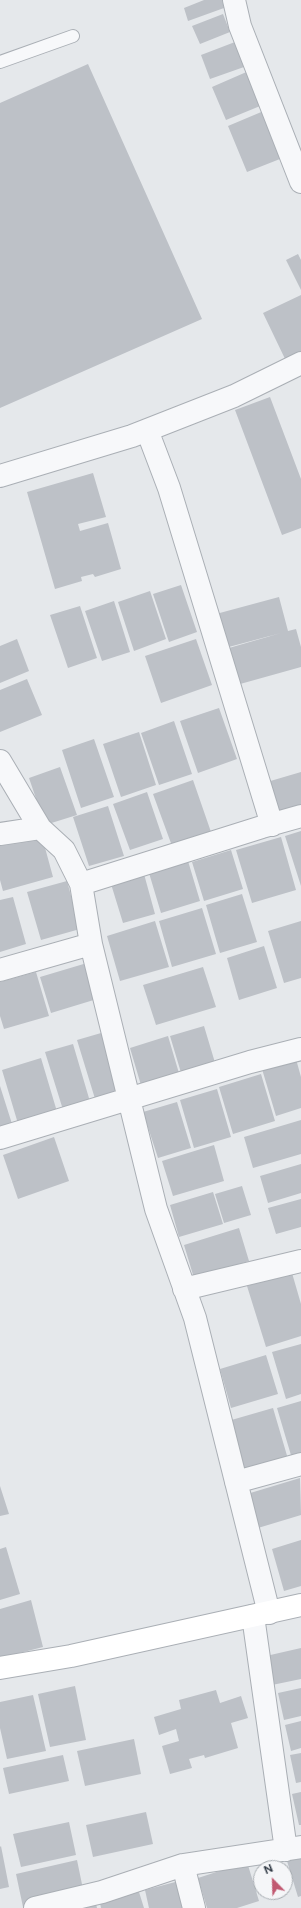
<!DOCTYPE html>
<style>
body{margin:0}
#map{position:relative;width:301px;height:1908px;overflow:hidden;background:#e5e8eb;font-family:Figtree,sans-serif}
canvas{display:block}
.north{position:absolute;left:253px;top:1860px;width:40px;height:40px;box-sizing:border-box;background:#f5f6f8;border:1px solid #a5aaaf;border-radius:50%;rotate:337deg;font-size:11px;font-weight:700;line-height:16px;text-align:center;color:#2e3742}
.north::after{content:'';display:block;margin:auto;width:14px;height:18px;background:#c15971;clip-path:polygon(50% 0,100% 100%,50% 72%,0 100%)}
</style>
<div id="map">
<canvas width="301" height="1908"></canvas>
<div class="north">N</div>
</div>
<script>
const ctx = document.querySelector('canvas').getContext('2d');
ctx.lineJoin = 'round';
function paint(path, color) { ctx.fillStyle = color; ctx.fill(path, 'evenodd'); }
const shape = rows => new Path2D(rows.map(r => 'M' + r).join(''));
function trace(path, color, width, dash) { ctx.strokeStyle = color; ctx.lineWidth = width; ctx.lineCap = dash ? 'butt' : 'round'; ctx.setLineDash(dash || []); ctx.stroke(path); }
const building = shape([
 [204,0,222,0,224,8,188,21,184,8],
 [223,14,230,32,200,44,192,26],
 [235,42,244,67,210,79,201,55],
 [88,64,202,319,0,408,0,103],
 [251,70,265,104,226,120,212,87],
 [266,110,285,157,247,172,228,126],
 [298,254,301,260,301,290,286,260],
 [301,295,301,356,287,363,263,313],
 [270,397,301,479,301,528,282,535,235,410],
 [93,473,106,517,78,524,80,531,108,523,121,569,95,577,93,574,81,577,82,581,55,589,27,492],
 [181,585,197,632,169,642,153,594],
 [150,591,166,639,134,651,118,602],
 [279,597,288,631,296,629,301,647,301,667,233,686,222,650,281,633,225,648,216,614],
 [114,601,130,652,102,661,85,611],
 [80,606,97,658,68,668,50,615],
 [17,639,29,671,0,683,0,646],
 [196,639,212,685,161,703,145,656],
 [27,679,42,715,0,732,0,690],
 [219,708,237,759,198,773,180,721],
 [174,721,192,774,159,785,141,733],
 [139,732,156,785,121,797,103,744],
 [94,739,114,797,81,808,62,750],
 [60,767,77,815,45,825,29,778],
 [301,772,301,809,277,816,267,782],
 [193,780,211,832,172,846,153,794],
 [147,792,163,839,130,850,113,804],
 [108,806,124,856,89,866,73,817],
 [301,831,301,886,285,836],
 [41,833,53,877,3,891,0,880,0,845],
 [281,837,296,890,252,903,236,850],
 [231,850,243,889,204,901,192,862],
 [188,861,200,901,161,913,149,873],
 [144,874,155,914,123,923,111,884],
 [67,881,80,929,41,940,27,892],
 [242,894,257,942,220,953,206,905],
 [13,897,26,944,0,952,0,900],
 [202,908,216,954,172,967,159,921],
 [155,921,169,967,120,981,107,936],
 [301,921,301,978,284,983,268,931],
 [264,946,277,988,239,1000,227,958],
 [87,963,97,999,51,1013,40,977],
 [203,967,216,1007,156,1025,143,985],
 [36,972,49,1016,4,1029,0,1016,0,982],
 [204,1026,216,1066,182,1076,170,1036],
 [108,1031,126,1093,96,1102,77,1040],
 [168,1036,181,1080,143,1092,130,1048],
 [73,1044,91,1105,64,1113,45,1052],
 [41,1058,58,1115,19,1127,2,1070],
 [296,1059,301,1077,301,1108,276,1116,262,1069],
 [261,1074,275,1121,233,1134,219,1087],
 [0,1086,13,1127,0,1131],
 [217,1089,231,1137,194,1148,180,1100],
 [177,1102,191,1148,158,1158,143,1112],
 [301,1120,301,1154,253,1168,244,1137],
 [54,1137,69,1181,18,1199,3,1155],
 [214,1145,224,1181,173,1196,162,1161],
 [301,1164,301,1193,268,1203,260,1176],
 [242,1186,251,1215,224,1223,215,1194],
 [213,1192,223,1224,179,1237,170,1205],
 [301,1199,301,1227,276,1234,268,1208],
 [239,1228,249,1261,194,1278,184,1245],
 [292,1273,301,1304,301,1336,266,1347,247,1286],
 [301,1344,301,1394,286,1399,272,1352],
 [266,1355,278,1394,231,1408,220,1369],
 [301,1401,301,1460,293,1462,277,1408],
 [273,1408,288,1459,244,1473,228,1421],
 [300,1478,301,1515,258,1528,247,1494],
 [0,1486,9,1514,0,1516],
 [301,1540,301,1586,284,1591,272,1549],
 [6,1547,20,1594,0,1600,0,1549],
 [31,1600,43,1647,0,1658,0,1609],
 [301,1648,301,1679,272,1685,266,1656],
 [75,1686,86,1740,50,1747,38,1694],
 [301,1688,301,1716,284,1720,278,1693],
 [216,1690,220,1703,241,1696,248,1718,231,1723,238,1748,205,1758,204,1755,189,1759,192,1768,170,1774,162,1746,179,1741,176,1729,159,1735,154,1717,181,1709,179,1700],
 [33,1695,46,1751,7,1759,0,1728,0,1702],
 [301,1721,301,1748,291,1751,285,1725],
 [134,1739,141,1774,85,1786,77,1751],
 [301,1753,301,1782,296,1783,290,1755],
 [63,1755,69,1781,9,1794,3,1768],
 [301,1792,301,1825,299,1825,292,1794],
 [146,1812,153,1844,93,1857,86,1825],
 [69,1822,76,1855,21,1867,13,1834],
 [1,1846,9,1887,0,1889,0,1847],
 [301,1857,301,1896,298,1897,287,1861],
 [77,1860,84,1894,23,1907,16,1874],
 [247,1862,259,1901,237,1908,207,1908,198,1878],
 [179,1881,186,1908,149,1908,145,1890],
 [139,1892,144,1908,101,1908,100,1903],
 [96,1904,97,1908,83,1908]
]);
const lane = shape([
 [0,62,73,36]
]);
const street = shape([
 [234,0,240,26,301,182],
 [147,430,169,488,272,825],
 [0,476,132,436,234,396,301,363],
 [0,761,40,828,64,850,81,884,91,944,156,1209,195,1318,269,1613],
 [0,834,40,828],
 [81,884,262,827,301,816],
 [0,970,91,944],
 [0,1138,250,1062,301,1049],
 [184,1289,301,1261],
 [236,1482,301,1464],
 [253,1616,286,1850],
 [183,1865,194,1908],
 [35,1908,102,1892,183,1865,301,1847]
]);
const secondary = shape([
 [0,1668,71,1656,301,1605]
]);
paint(building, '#bdc1c7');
trace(lane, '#aaafb5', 14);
trace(street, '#aaafb5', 24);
trace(secondary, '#aaafb5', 24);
trace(lane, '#f7f8fa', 12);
trace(street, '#f7f8fa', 22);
trace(secondary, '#fff', 22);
</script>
